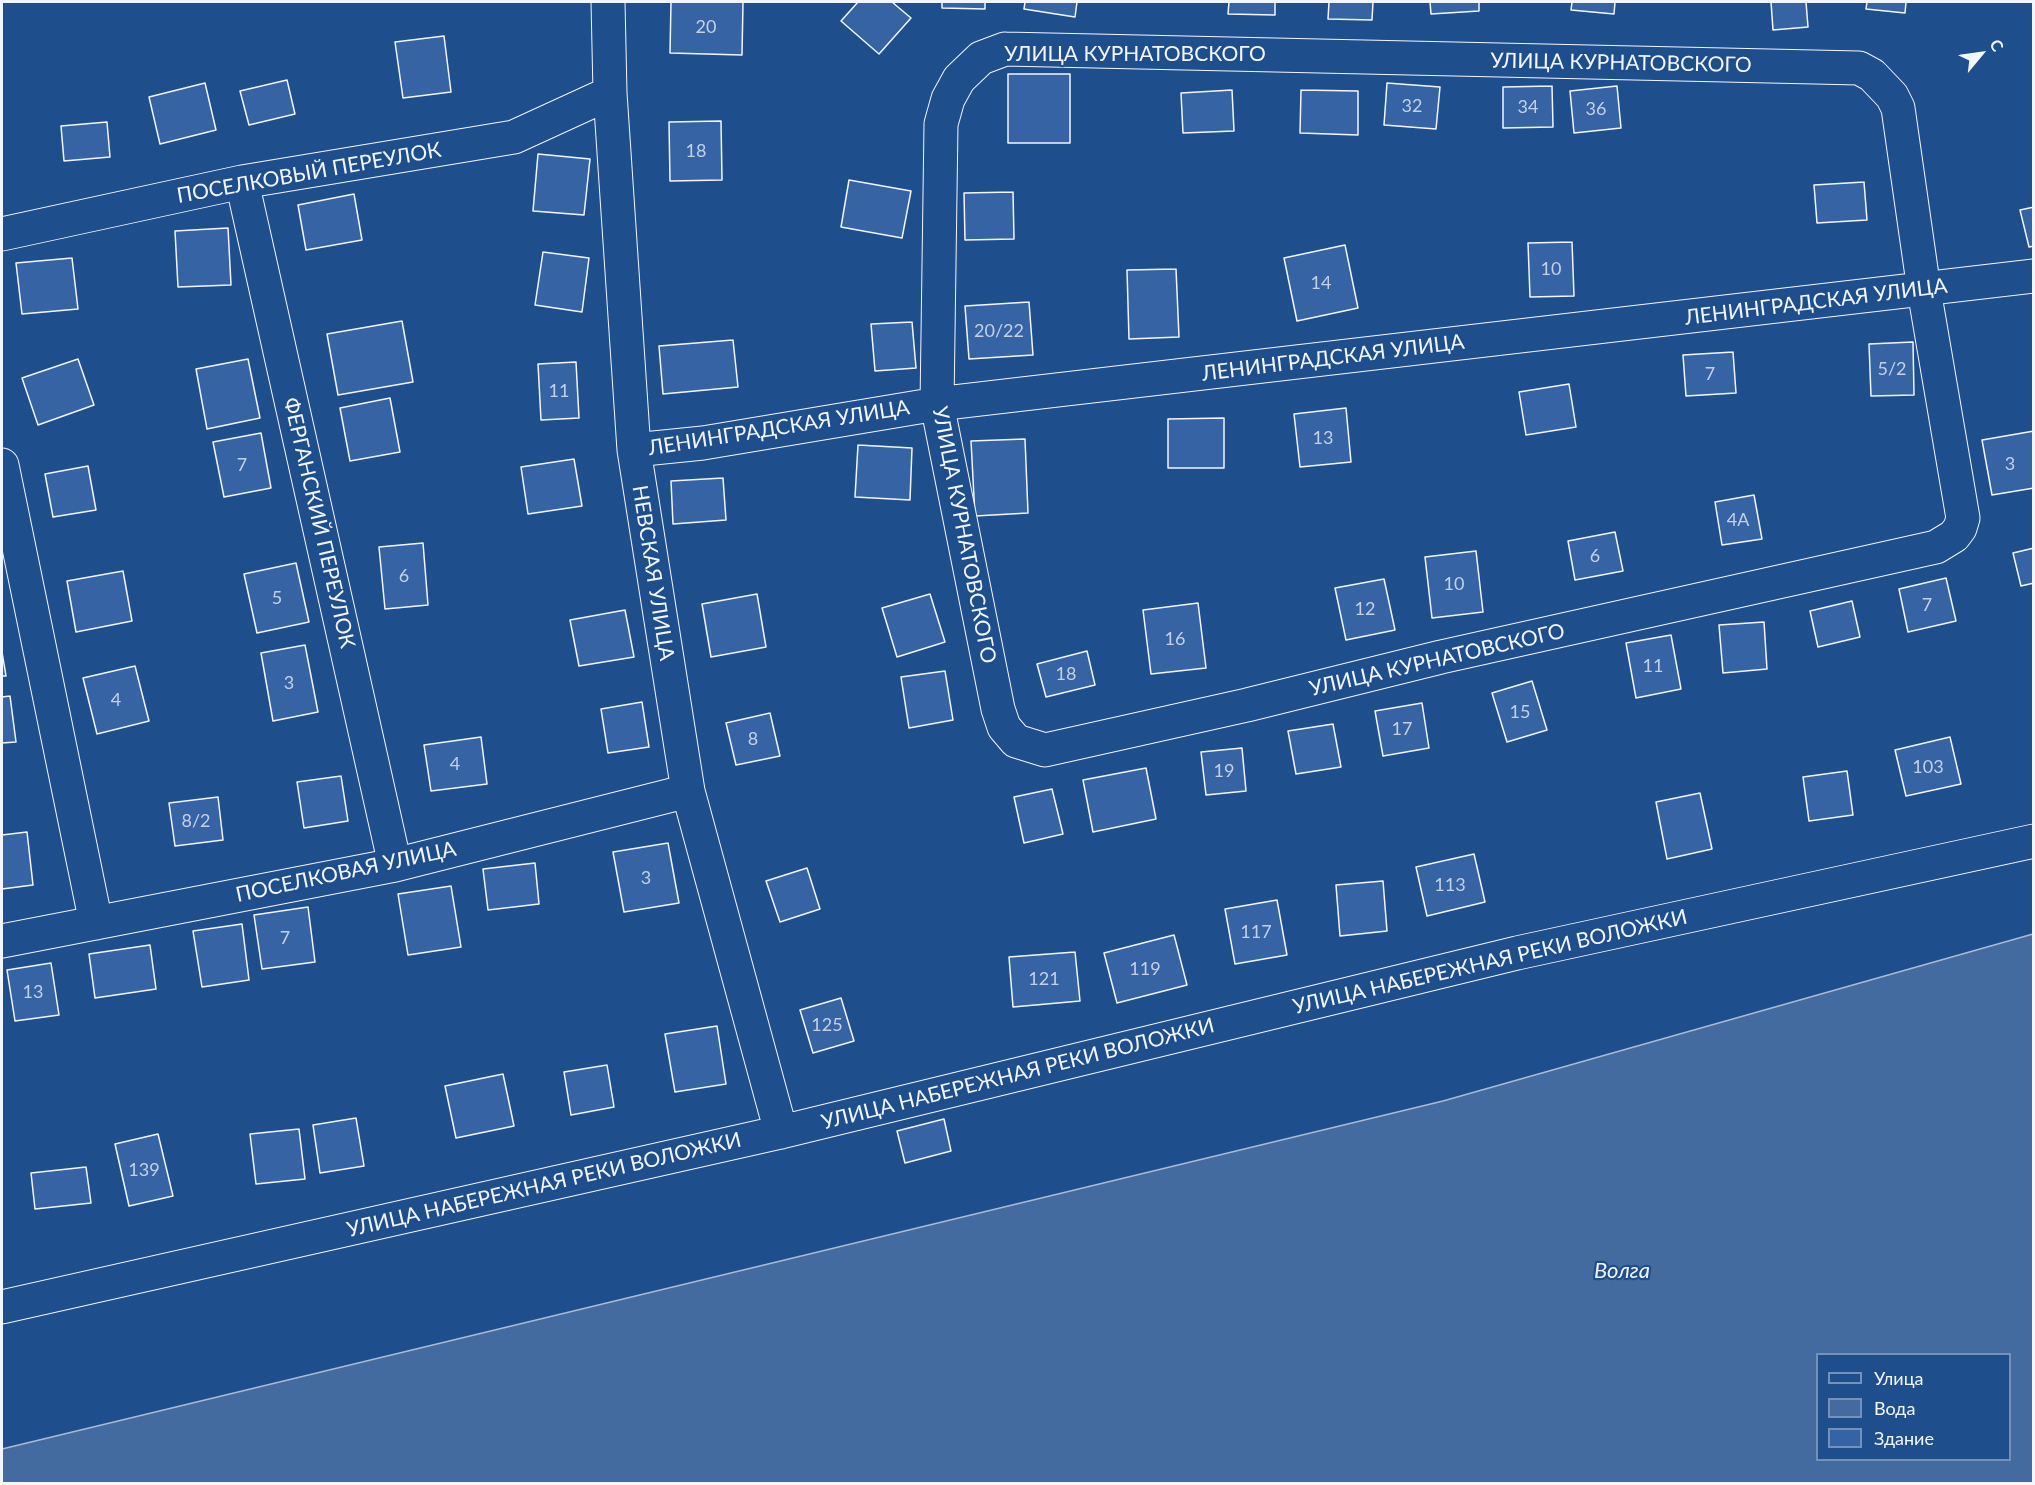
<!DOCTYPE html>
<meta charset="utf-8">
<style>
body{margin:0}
#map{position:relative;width:2035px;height:1485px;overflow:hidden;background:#1f4e8c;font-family:Lato,sans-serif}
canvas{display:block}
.frame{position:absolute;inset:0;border:3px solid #f2f6ff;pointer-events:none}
.legend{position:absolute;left:1816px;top:1353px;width:195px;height:108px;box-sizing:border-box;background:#1f4e8c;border:2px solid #7391ba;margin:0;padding:8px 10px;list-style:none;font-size:18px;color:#f2f6ff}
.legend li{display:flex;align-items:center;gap:12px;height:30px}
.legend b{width:30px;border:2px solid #7391ba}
.north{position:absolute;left:1951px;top:24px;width:60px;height:60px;-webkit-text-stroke:4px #1f4e8c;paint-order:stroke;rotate:61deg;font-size:16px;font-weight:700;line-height:24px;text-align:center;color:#f2f6ff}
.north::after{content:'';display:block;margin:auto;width:21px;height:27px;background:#f2f6ff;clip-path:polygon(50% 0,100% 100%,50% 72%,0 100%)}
</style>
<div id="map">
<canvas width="2035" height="1485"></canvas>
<div class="frame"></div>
<ul class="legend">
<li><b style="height:8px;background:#1f4e8c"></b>Улица</li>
<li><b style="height:16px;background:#446ba0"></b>Вода</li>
<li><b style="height:16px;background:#3563a3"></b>Здание</li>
</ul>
<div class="north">С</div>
</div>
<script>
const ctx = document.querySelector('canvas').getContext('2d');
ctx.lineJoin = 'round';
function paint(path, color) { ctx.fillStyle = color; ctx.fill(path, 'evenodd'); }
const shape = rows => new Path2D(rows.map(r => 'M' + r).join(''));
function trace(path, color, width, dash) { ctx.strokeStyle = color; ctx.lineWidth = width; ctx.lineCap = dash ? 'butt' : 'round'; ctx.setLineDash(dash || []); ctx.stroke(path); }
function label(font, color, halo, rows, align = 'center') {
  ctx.font = font + ' Lato,sans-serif'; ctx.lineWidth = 4.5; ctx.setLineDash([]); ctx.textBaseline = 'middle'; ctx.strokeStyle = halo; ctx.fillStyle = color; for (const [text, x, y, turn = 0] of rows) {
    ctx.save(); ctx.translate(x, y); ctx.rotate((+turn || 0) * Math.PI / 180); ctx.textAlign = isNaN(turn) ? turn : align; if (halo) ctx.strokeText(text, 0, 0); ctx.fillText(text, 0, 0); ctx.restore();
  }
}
const water = shape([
 [2033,934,2033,1483,2,1483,2,1449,1443,1101,2033,934],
 [1818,1354,2010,1354,2010,1460,1818,1460,1818,1354]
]);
const building = shape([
 [671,2,743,2,742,55,670,53,671,2],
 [858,2,892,2,911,18,879,54,841,21,858,2],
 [942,2,985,2,985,9,942,8,942,2],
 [1025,2,1077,2,1075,17,1024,9,1025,2],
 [1229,2,1275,2,1275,15,1228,14,1229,2],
 [1329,2,1373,2,1372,20,1328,19,1329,2],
 [1430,2,1479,2,1479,11,1431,14,1430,2],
 [1572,2,1615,2,1614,14,1571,10,1572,2],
 [1771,2,1806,2,1808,27,1773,30,1771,2],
 [1867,2,1906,2,1905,13,1866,9,1867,2],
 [444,36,451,92,403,98,395,42,444,36],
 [1008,74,1070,74,1070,143,1008,143,1008,74],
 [287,80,295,114,249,125,240,91,287,80],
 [205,83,216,130,160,144,149,97,205,83],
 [1387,83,1440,87,1436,129,1384,125,1387,83],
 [1552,86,1553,127,1503,128,1503,87,1552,86],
 [1617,86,1621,128,1574,133,1570,91,1617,86],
 [1232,90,1234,131,1183,133,1181,93,1232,90],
 [1301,90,1358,91,1358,135,1300,133,1301,90],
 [721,121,722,180,670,181,669,122,721,121],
 [107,122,110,157,64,161,61,126,107,122],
 [538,154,590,159,584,215,533,211,538,154],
 [849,180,911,191,902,238,841,227,849,180],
 [1864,182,1867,220,1817,223,1814,185,1864,182],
 [1013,192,1014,239,965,240,964,193,1013,192],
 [354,194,362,240,306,250,298,205,354,194],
 [2034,207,2034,246,2029,247,2020,210,2034,207],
 [228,228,231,285,178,287,175,231,228,228],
 [1572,242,1574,296,1530,297,1528,243,1572,242],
 [1345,245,1358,308,1297,321,1284,258,1345,245],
 [543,252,589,258,582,312,535,305,543,252],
 [72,258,78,309,22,314,16,263,72,258],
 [1176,269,1179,337,1129,339,1127,270,1176,269],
 [1029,302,1033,355,969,359,965,306,1029,302],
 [402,321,413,382,338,395,327,334,402,321],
 [912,322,916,368,875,371,871,324,912,322],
 [733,340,738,387,663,394,659,346,733,340],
 [1913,342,1914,395,1871,396,1869,344,1913,342],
 [1733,352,1736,393,1686,396,1683,355,1733,352],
 [78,359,94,405,38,425,22,378,78,359],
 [248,359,260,418,207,429,196,369,248,359],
 [576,362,579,418,541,420,538,364,576,362],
 [1569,384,1576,427,1526,435,1519,392,1569,384],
 [390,398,400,452,350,461,340,408,390,398],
 [1346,408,1351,462,1300,467,1294,414,1346,408],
 [1224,418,1224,468,1168,468,1168,419,1224,418],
 [2034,431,2034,488,1992,495,1982,440,2034,431],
 [261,433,271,488,224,497,213,442,261,433],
 [1025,439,1028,513,975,516,971,441,1025,439],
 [858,445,912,448,910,500,855,497,858,445],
 [574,459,582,506,528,514,521,467,574,459],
 [88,466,96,510,53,517,45,474,88,466],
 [723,478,726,520,673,524,671,481,723,478],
 [1754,495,1762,539,1722,545,1715,502,1754,495],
 [1615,532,1623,571,1575,580,1568,541,1615,532],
 [423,543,428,605,385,609,379,547,423,543],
 [2034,548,2034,583,2021,586,2013,553,2034,548],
 [1476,551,1483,612,1432,618,1425,557,1476,551],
 [296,563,309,622,257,633,244,574,296,563],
 [123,571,132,621,76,632,67,581,123,571],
 [1946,578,1956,621,1908,632,1899,589,1946,578],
 [1384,579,1395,630,1346,640,1335,588,1384,579],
 [757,594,766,647,711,657,702,604,757,594],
 [930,594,945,642,897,657,882,608,930,594],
 [1852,601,1860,637,1818,647,1810,611,1852,601],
 [1198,603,1206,668,1151,674,1143,610,1198,603],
 [625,610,634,657,579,666,570,620,625,610],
 [1764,622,1767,669,1723,673,1719,625,1764,622],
 [1671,635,1681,689,1636,698,1626,643,1671,635],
 [305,645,318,712,273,721,261,653,305,645],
 [1087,651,1095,685,1046,697,1037,664,1087,651],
 [2,652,6,676,2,676,2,652],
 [135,666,149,721,97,734,83,678,135,666],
 [945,671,953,720,909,728,901,677,945,671],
 [1532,681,1547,730,1507,742,1492,693,1532,681],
 [10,696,16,742,2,743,2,697,10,696],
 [642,702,649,747,608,753,601,709,642,702],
 [1422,703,1429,748,1383,756,1375,711,1422,703],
 [770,713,780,756,736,765,726,723,770,713],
 [1333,724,1341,767,1296,774,1288,731,1333,724],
 [481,737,487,784,431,791,424,745,481,737],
 [1950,737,1961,784,1906,796,1895,750,1950,737],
 [1242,748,1246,791,1206,795,1201,752,1242,748],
 [1146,768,1156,819,1093,832,1083,780,1146,768],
 [1847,771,1853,815,1809,821,1803,777,1847,771],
 [341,776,348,821,304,828,297,782,341,776],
 [1052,789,1063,834,1024,843,1014,797,1052,789],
 [1700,793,1712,849,1667,859,1656,802,1700,793],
 [218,797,223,840,175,846,169,803,218,797],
 [27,832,33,885,2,889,2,835,27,832],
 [668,843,679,903,624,912,613,852,668,843],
 [1474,854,1485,902,1427,916,1416,867,1474,854],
 [535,863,539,904,488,910,483,869,535,863],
 [807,868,820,909,780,922,766,881,807,868],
 [1383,881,1387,931,1340,936,1336,885,1383,881],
 [451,886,461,947,408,955,398,894,451,886],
 [1277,900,1287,955,1235,964,1225,909,1277,900],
 [308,907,315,962,262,969,254,915,308,907],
 [242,924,249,980,202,987,193,931,242,924],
 [1174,935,1187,985,1117,1003,1104,953,1174,935],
 [150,945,156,989,95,998,89,954,150,945],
 [1075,952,1080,1001,1013,1007,1009,957,1075,952],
 [51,963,59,1015,15,1021,7,970,51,963],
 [841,998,854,1041,813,1053,800,1010,841,998],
 [717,1026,726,1084,675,1092,665,1034,717,1026],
 [607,1065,614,1107,571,1115,564,1072,607,1065],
 [503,1074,514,1126,456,1138,445,1086,503,1074],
 [356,1118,364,1166,320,1173,313,1125,356,1118],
 [944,1119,951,1151,905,1163,897,1131,944,1119],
 [299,1129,305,1179,256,1184,250,1134,299,1129],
 [158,1134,173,1196,129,1206,115,1144,158,1134],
 [86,1167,91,1203,35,1209,31,1173,86,1167]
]);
const minor = shape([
 [608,2,610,93,634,450,688,791,781,1132],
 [1005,49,1859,68,1872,75,1892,96,1898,108,1924,290,1963,518,1960,528,1954,536,1936,547,1441,657,1247,705,1045,750,1016,741,1004,727,998,709,937,404,941,124,948,99,959,79,981,58,1005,49],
 [242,182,395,865],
 [2,234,242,182,514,137,610,93],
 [634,450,703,443,937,404,2034,276],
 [2,465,96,923],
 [2,941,395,865,688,791],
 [2,1307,781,1132,1517,953,2034,841]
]);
const numberNames = [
 ["20",706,27],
 ["32",1412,106],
 ["34",1528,107],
 ["36",1596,109],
 ["18",696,151],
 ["10",1551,269],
 ["14",1321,283],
 ["20/22",999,331],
 ["5/2",1892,369],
 ["7",1710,374],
 ["11",559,391],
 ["13",1323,438],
 ["3",2010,464],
 ["7",242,465],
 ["4А",1738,520],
 ["6",1595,556],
 ["6",404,576],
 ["10",1454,584],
 ["5",277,598],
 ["7",1927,605],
 ["12",1365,609],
 ["16",1175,639],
 ["11",1653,666],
 ["18",1066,674],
 ["3",289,683],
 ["4",116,700],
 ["15",1520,712],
 ["17",1402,729],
 ["8",753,739],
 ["4",455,764],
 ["103",1928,767],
 ["19",1224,771],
 ["8/2",196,821],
 ["3",646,878],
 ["113",1450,885],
 ["117",1256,932],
 ["7",285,938],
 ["119",1145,969],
 ["121",1044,979],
 ["13",33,992],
 ["125",827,1025],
 ["139",144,1170]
];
const streetNames = [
 ["УЛИЦА КУРНАТОВСКОГО",1135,54],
 ["УЛИЦА КУРНАТОВСКОГО",1621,63,1],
 ["ПОСЕЛКОВЫЙ ПЕРЕУЛОК",309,173,-10],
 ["ЛЕНИНГРАДСКАЯ УЛИЦА",1816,302,-7],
 ["ЛЕНИНГРАДСКАЯ УЛИЦА",1333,358,-7],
 ["ЛЕНИНГРАДСКАЯ УЛИЦА",779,428,-9],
 ["ФЕРГАНСКИЙ ПЕРЕУЛОК",319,523,77],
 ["УЛИЦА КУРНАТОВСКОГО",964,535,79],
 ["НЕВСКАЯ УЛИЦА",653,573,81],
 ["УЛИЦА КУРНАТОВСКОГО",1437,660,-13],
 ["ПОСЕЛКОВАЯ УЛИЦА",346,872,-12],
 ["УЛИЦА НАБЕРЕЖНАЯ РЕКИ ВОЛОЖКИ",1490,962,-13],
 ["УЛИЦА НАБЕРЕЖНАЯ РЕКИ ВОЛОЖКИ",1018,1074,-14],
 ["УЛИЦА НАБЕРЕЖНАЯ РЕКИ ВОЛОЖКИ",544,1185,-13]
];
const waterNames = [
 ["Волга",1622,1271]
];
paint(water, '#446ba0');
trace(water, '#a8bbd7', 1.5);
paint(building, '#3563a3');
trace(building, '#f2f6ff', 1.5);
trace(minor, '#f2f6ff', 35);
trace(minor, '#1f4e8c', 33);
label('18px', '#c3d1e8', null, numberNames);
label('21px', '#f2f6ff', '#1f4e8c', streetNames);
label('italic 22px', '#f2f6ff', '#1f4e8c', waterNames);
</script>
